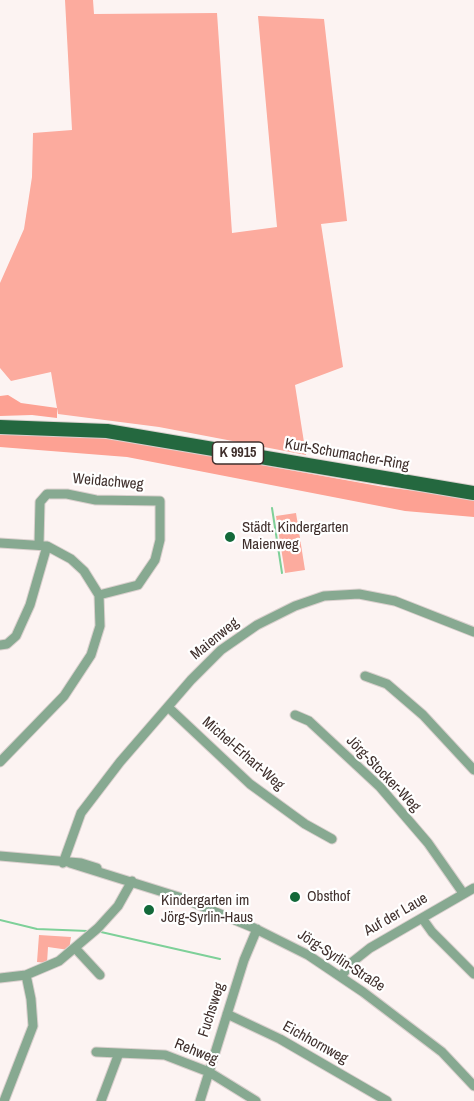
<!DOCTYPE html>
<meta charset="utf-8">
<style>
body{margin:0}
canvas{display:block;background:#fcf3f2}
</style>
<canvas width="474" height="1101"></canvas>
<script>
const ctx = document.querySelector('canvas').getContext('2d');
ctx.lineJoin = 'round';
function paint(path, color) { ctx.fillStyle = color; ctx.fill(path, 'evenodd'); }
const shape = rows => new Path2D(rows.map(r => 'M' + r).join(''));
function trace(path, color, width, dash) { ctx.strokeStyle = color; ctx.lineWidth = width; ctx.lineCap = dash ? 'butt' : 'round'; ctx.setLineDash(dash || []); ctx.stroke(path); }
function label(font, color, halo, rows, align = 'center') {
  ctx.font = font + ' "Archivo Narrow",sans-serif'; ctx.lineWidth = 4.5; ctx.setLineDash([]); ctx.textBaseline = 'middle'; ctx.strokeStyle = halo; ctx.fillStyle = color; for (const [text, x, y, turn = 0] of rows) {
    ctx.save(); ctx.translate(x, y); ctx.rotate((+turn || 0) * Math.PI / 180); ctx.textAlign = isNaN(turn) ? turn : align; if (halo) ctx.strokeText(text, 0, 0); ctx.fillText(text, 0, 0); ctx.restore();
  }
}
const green = shape([
 [65,0,93,0,94,14,217,13,232,233,277,227,258,16,324,19,347,221,321,224,343,367,295,385,306,455,159,427,58,414,51,372,11,381,0,368,0,283,24,229,32,177,33,133,72,130],
 [296,513,305,570,285,573,276,516],
 [39,935,71,937,69,950,48,947,47,963,37,962]
]);
const forest = shape([
 [8,395,21,403,57,408,57,418,32,415,0,416,0,396],
 [0,434,106,437,384,487,474,498,474,517,405,511,127,457,0,447]
]);
const stream = shape([
 [272,508,282,573],
 [0,920,37,929,88,931],
 [101,932,220,959]
]);
const minor = shape([
 [0,543,47,546,71,559,84,571,99,595,100,626,91,655,64,696,0,762],
 [39,544,40,502,47,494,67,494,96,500,160,501,160,540,155,560,138,585,99,595],
 [0,645,7,644,16,636,30,605,47,546],
 [365,676,387,684,423,715,474,770],
 [168,707,250,784,305,824,332,839],
 [295,715,309,721,380,787,428,843,463,893],
 [0,856,81,863,97,868],
 [63,863,81,813,120,762,191,680,221,650,257,625,295,606,324,596,359,594,395,601,474,632],
 [70,863,182,898,254,928,308,955,363,992,442,1052,474,1086],
 [422,918,432,932,474,974],
 [75,948,100,975],
 [341,977,351,963,370,948,474,888],
 [0,978,26,975,59,961,98,928,118,906,132,881],
 [227,1014,280,1039,387,1101],
 [96,1052,165,1055,209,1072,256,1101],
 [4,1101,33,1026,31,999,26,975],
 [101,1101,119,1053],
 [200,1101,244,960,257,929]
]);
const primary = shape([
 [0,427,107,431,474,493]
]);
const markers = [
 [230,537,6,"#13693a"],
 [295,897,6,"#13693a"],
 [149,910,6,"#13693a"]
];
const shields = [
 [238,453,51]
];
const shieldNames = [
 ["K 9915",238,453]
];
const streetNames = [
 ["Kurt-Schumacher-Ring",347,455,10],
 ["Weidachweg",108,482,5],
 ["Maienweg",215,639,-39],
 ["Michel-Erhart-Weg",243,754,41],
 ["Jörg-Stocker-Weg",383,774,46],
 ["Auf der Laue",396,915,-30],
 ["Jörg-Syrlin-Straße",341,961,33],
 ["Fuchsweg",212,1010,-72],
 ["Eichhornweg",315,1043,29],
 ["Rehweg",196,1052,22]
];
const poiNames = [
 ["Städt. Kindergarten",242,528],
 ["Maienweg",242,545],
 ["Obsthof",307,897],
 ["Kindergarten im",161,901],
 ["Jörg-Syrlin-Haus",161,918]
];
paint(green, '#fcab9e');
paint(forest, '#fda193');
trace(stream, '#7ed099', 2);
trace(minor, '#dad0ce', 11);
trace(primary, '#dad0ce', 16);
trace(minor, '#87a991', 9);
trace(primary, '#24683f', 14);
for (const [x, y, r, color] of markers) { const dot = new Path2D(); dot.arc(x, y, r, 0, 2 * Math.PI); ctx.fillStyle = color; ctx.fill(dot); trace(dot, '#fff', 2); }
for (const [x, y, w] of shields) { const box = new Path2D(); box.roundRect(x - w / 2, y - 11, w, 22, 4.5); ctx.fillStyle = '#fff'; ctx.fill(box); trace(box, '#3f2f2c', 1.5); }
label('bold 14px', '#3f2f2c', null, shieldNames);
label('15px', '#3f2f2c', '#fff', streetNames);
label('15px', '#3f2f2c', '#fff', poiNames, 'left');
</script>
